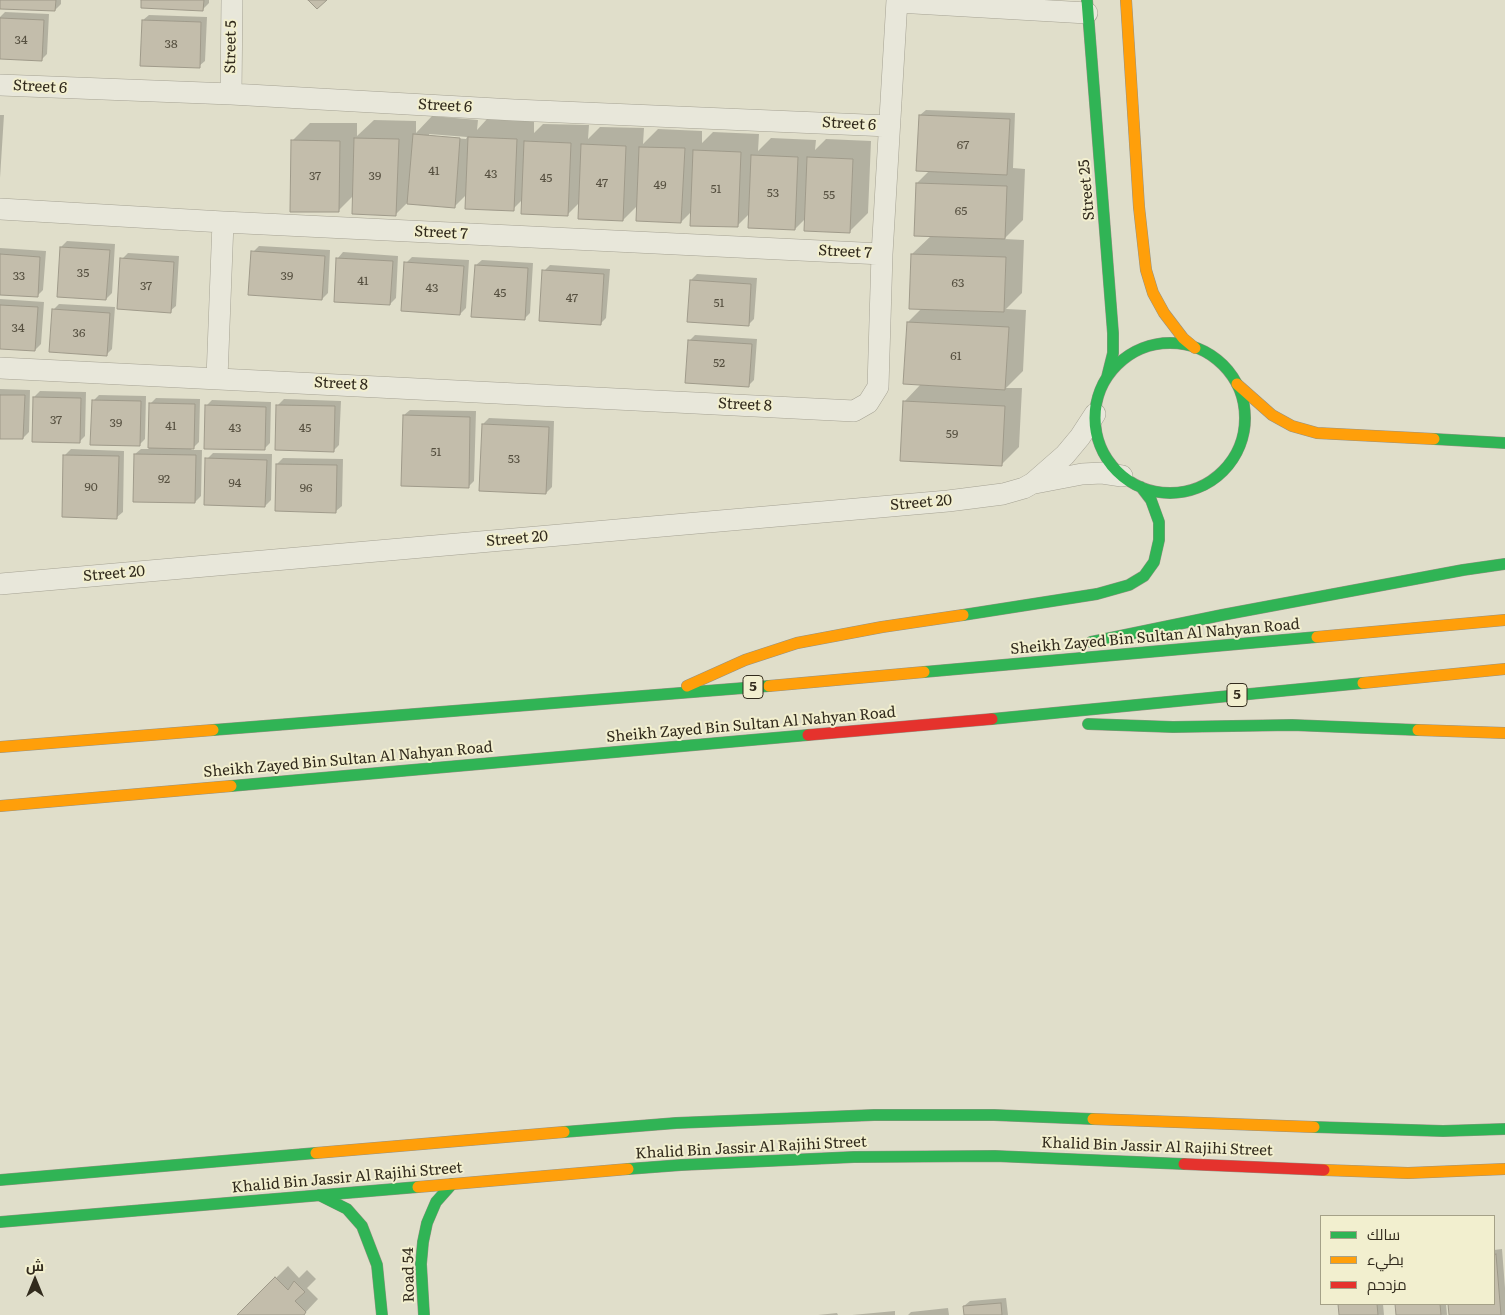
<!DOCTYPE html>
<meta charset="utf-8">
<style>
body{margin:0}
#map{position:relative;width:1505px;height:1315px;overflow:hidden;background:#e0deca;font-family:Literata,Cairo,serif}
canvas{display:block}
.legend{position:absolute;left:1320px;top:1215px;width:175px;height:90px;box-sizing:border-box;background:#f2efcf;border:1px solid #a5a188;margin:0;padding:6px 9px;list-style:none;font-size:15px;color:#322b1d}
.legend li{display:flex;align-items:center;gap:10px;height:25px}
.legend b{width:25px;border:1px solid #a5a188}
.north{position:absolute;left:10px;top:1255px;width:50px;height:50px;-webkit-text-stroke:4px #f2efcf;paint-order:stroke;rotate:0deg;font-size:14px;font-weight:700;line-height:20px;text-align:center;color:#322b1d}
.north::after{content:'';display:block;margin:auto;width:18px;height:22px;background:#322b1d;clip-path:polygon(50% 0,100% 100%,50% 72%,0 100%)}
</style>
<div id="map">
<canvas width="1505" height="1315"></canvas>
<ul class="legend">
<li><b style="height:6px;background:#30b455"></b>سالك</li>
<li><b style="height:6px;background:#ff9f0a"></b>بطيء</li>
<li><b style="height:6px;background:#e5322d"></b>مزدحم</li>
</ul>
<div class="north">ش</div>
</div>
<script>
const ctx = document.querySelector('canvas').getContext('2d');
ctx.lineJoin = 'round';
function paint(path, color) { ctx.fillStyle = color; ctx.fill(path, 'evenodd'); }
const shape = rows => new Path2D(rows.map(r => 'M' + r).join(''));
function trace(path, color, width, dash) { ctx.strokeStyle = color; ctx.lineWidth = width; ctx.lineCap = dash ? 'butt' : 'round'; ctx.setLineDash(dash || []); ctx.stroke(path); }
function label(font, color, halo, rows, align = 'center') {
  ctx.font = font + ' Literata,serif'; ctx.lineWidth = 4; ctx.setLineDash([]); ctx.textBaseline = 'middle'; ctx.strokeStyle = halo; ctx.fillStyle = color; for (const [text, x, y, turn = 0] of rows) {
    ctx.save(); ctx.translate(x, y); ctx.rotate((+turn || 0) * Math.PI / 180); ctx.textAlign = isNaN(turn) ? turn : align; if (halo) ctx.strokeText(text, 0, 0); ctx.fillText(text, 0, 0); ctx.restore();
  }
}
const shadow = shape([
 [0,0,61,0,61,4,55,10,0,8],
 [142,0,209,0,209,3,203,9],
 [5,12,49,14,47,54,41,60,0,58,0,17],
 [149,15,207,17,205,61,199,66,143,20],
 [926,110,1015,113,1013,168,1025,169,1023,220,1004,239,1024,240,1022,293,1006,309,1026,310,1023,371,1006,388,1022,388,1019,447,1001,465,904,402,921,384,908,322,922,308,912,254,932,235,917,183,930,170,920,115],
 [0,115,4,115,0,178],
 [432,116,478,120,477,130,487,119,534,121,534,133,543,124,589,125,588,139,600,127,644,128,643,144,658,129,702,131,702,143,713,132,759,134,758,151,771,138,816,140,815,150,826,139,871,141,868,213,850,231,806,218,795,229,750,213,737,226,692,211,681,222,638,205,623,220,580,202,568,214,523,199,513,209,467,194,454,207,407,203,396,214,354,195,338,211,292,141,310,123,357,123,357,136,374,120,416,121,416,133],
 [429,134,467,137,466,139,429,136],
 [67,241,115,244,112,293,106,299,61,247],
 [259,246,330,250,328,293,322,299,253,252],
 [0,248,46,251,43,290,37,296,0,294],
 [343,252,398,256,396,298,390,304,338,258],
 [128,253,179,256,176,306,170,311,122,259],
 [412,257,469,260,466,308,460,314,406,263],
 [482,260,533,263,530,313,524,319,476,265],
 [550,265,610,269,606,318,600,324,544,271],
 [697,274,757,278,754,319,748,325,691,280],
 [0,299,44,302,41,344,35,350,0,347],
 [59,304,115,307,112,349,106,355,53,310],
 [695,335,757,339,754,380,748,386,689,341],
 [0,389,30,390,29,432,23,438,0,438],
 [40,391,86,392,85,436,79,442,34,397],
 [99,395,146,396,145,439,139,445,93,401],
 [156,398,200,399,199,442,191,450,202,450,201,496,195,502,135,454,141,449,149,449,150,404],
 [284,399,341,401,339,445,334,450,278,405],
 [212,400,271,402,270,443,264,449,206,406],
 [410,410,476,411,474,481,468,487,404,415],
 [489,418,554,421,552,487,546,493,483,424],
 [71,449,124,451,123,512,117,517,65,455],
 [213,453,272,454,271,500,265,506,207,459],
 [283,458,343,459,342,506,336,511,277,464],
 [1502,1249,1505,1288,1505,1315,1451,1315,1450,1304,1494,1304,1494,1250],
 [288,1266,299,1278,307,1270,316,1279,307,1288,318,1299,303,1315,239,1315],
 [1006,1298,1008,1315,965,1315,964,1306,970,1301],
 [1339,1304,1383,1304,1384,1315,1340,1315],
 [1397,1304,1446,1304,1447,1315,1398,1315],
 [948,1308,949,1315,908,1315,911,1312],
 [895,1311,895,1315,852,1315],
 [837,1313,838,1315,818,1315]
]);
const building = shape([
 [0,0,56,0,55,11,0,9,0,0],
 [141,0,204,0,203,11,141,8,141,0],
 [308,0,327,0,317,9,308,0],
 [0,18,44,20,42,61,0,59,0,18],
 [142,20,201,22,200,68,140,66,142,20],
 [919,115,1010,119,1007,175,916,171,919,115],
 [413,134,460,138,455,208,407,204,413,134],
 [468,137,517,139,514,211,465,209,468,137],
 [354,138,399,139,396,216,352,214,354,138],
 [291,140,340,141,339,212,290,212,291,140],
 [524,141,571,143,568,216,521,214,524,141],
 [581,144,626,146,623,221,578,219,581,144],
 [639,147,685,148,681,223,636,221,639,147],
 [693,150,741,152,738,227,690,226,693,150],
 [751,155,798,157,795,230,748,228,751,155],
 [807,157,853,159,850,233,804,231,807,157],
 [916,183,1007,186,1005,239,914,236,916,183],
 [60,247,110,250,106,300,57,297,60,247],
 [251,251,325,256,322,300,248,295,251,251],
 [0,254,40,257,38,297,0,295,0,254],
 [911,254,1006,257,1004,312,909,309,911,254],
 [120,258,174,262,171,313,117,309,120,258],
 [336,258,393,261,390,305,334,302,336,258],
 [404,262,464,266,460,315,401,311,404,262],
 [475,265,528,268,525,320,471,317,475,265],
 [542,270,604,274,601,325,539,321,542,270],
 [690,280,751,284,749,326,687,322,690,280],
 [0,305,38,307,35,351,0,349,0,305],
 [52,309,110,313,107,356,49,352,52,309],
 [907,322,1009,327,1005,390,903,384,907,322],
 [688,340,752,344,749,387,685,383,688,340],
 [0,395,25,395,23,439,0,439,0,395],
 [33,397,81,398,80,443,32,442,33,397],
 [92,400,141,401,140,446,90,445,92,400],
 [903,401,1005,406,1002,466,900,461,903,401],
 [149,403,195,404,194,449,148,448,149,403],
 [205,405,266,407,265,450,204,449,205,405],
 [276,405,335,406,334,452,275,450,276,405],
 [403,415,470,417,469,488,401,486,403,415],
 [482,424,549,427,546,494,479,491,482,424],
 [134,454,196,455,195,503,133,502,134,454],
 [63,455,119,456,117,519,62,517,63,455],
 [205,458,267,460,265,507,204,505,205,458],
 [276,464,337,465,336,513,275,511,276,464],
 [1496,1254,1501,1315,1449,1315,1448,1304,1494,1304,1494,1255,1496,1254],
 [275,1277,288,1290,294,1281,305,1292,295,1301,306,1312,304,1315,237,1315,275,1277],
 [1001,1303,1002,1315,964,1315,963,1306,1001,1303],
 [1338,1304,1377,1304,1378,1315,1339,1315,1338,1304],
 [1395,1304,1440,1304,1441,1315,1396,1315,1395,1304]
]);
const street = shape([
 [897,2,1087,13],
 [0,85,231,94,514,110,889,126],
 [231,94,232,0],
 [0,209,223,222,882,254],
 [0,368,854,411,868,403,878,387,882,254,897,0],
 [217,378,223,222],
 [1035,483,1082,474,1102,473,1122,476],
 [0,584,948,501,1003,494,1024,488,1033,483,1065,455,1080,437,1095,414]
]);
const fast = shape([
 [1087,0,1113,333,1113,353,1107,377],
 '1095 418a75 75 0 1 1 150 0a75 75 0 1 1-150 0Z',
 [1434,439,1505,443],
 [963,615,1097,594,1129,585,1144,576,1154,562,1159,540,1159,522,1151,500,1141,487],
 [1091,642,1222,615,1463,570,1505,564],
 [924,672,1317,637],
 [992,719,1363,683],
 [1088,724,1173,727,1292,725,1418,730],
 [213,730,769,686],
 [231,786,808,735],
 [1314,1127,1443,1131,1505,1129],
 [564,1132,676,1123,874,1115,994,1115,1093,1119],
 [628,1169,681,1165,854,1157,995,1156,1184,1164],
 [0,1180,316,1153],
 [319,1195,347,1209,362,1226,377,1265,382,1315],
 [0,1222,418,1187],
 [424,1315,421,1264,423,1242,427,1223,436,1202,452,1184]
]);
const slow = shape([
 [1126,0,1139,207,1146,270,1153,293,1164,313,1183,338,1195,348],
 [1237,384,1272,415,1292,426,1317,433,1434,439],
 [1317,637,1505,620],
 [1363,683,1505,669],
 [687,686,745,660,797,643,882,627,963,615],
 [769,686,924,672],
 [1418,730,1505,733],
 [0,747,213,730],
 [0,806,231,786],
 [1093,1119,1314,1127],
 [316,1153,564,1132],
 [1324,1170,1408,1173,1505,1169],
 [418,1187,628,1169]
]);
const jam = shape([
 [808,735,992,719],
 [1184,1164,1324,1170]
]);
const numberNames = [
 ["34",21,40],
 ["38",171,44],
 ["67",963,145],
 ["41",434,171],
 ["43",491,174],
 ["37",315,176],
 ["39",375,176],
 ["45",546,178],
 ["47",602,183],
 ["49",660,185],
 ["51",716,189],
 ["53",773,193],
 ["55",829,195],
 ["65",961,211],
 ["35",83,273],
 ["33",19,276],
 ["39",287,276],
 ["41",363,281],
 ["63",958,283],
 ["37",146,286],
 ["43",432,288],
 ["45",500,293],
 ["47",572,298],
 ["51",719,303],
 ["34",18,328],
 ["36",79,333],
 ["61",956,356],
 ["52",719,363],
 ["37",56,420],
 ["39",116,423],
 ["41",171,426],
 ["43",235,428],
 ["45",305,428],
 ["59",952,434],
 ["51",436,452],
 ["53",514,459],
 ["92",164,479],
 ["94",235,483],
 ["90",91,487],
 ["96",306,488]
];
const shields = [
 [753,687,20],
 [1237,695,20]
];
const shieldNames = [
 ["5",753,687],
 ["5",1237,695]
];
const streetNames = [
 ["Street 5",231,47,-89],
 ["Street 6",40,87,3],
 ["Street 6",445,106,3],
 ["Street 6",849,124,3],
 ["Street 25",1087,190,-95],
 ["Street 7",441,233,3],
 ["Street 7",845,252,3],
 ["Street 8",341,384,3],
 ["Street 8",745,405,3],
 ["Street 20",921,503,-5],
 ["Street 20",517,539,-5],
 ["Street 20",114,574,-5],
 ["Sheikh Zayed Bin Sultan Al Nahyan Road",1155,637,-5],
 ["Sheikh Zayed Bin Sultan Al Nahyan Road",751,725,-5],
 ["Sheikh Zayed Bin Sultan Al Nahyan Road",348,760,-5],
 ["Khalid Bin Jassir Al Rajihi Street",1157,1147,2],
 ["Khalid Bin Jassir Al Rajihi Street",751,1148,-3],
 ["Khalid Bin Jassir Al Rajihi Street",347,1178,-5],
 ["Road 54",409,1275,-91]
];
paint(shadow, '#0003');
paint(building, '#c3bdab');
trace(building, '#9f9a8a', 1);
trace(street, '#a5a293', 22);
trace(fast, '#959183', 12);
trace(slow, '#959183', 12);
trace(jam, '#959183', 12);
trace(street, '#e8e7da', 21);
trace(fast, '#30b455', 11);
trace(slow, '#ff9f0a', 11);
trace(jam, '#e5322d', 11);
label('12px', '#565040', null, numberNames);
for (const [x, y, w] of shields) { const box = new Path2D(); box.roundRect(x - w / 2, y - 11.5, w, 23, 4); ctx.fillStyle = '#f2efcf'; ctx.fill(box); trace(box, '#322b1d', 1); }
label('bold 14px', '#322b1d', null, shieldNames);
label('15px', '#322b1d', '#f2efcf', streetNames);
</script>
